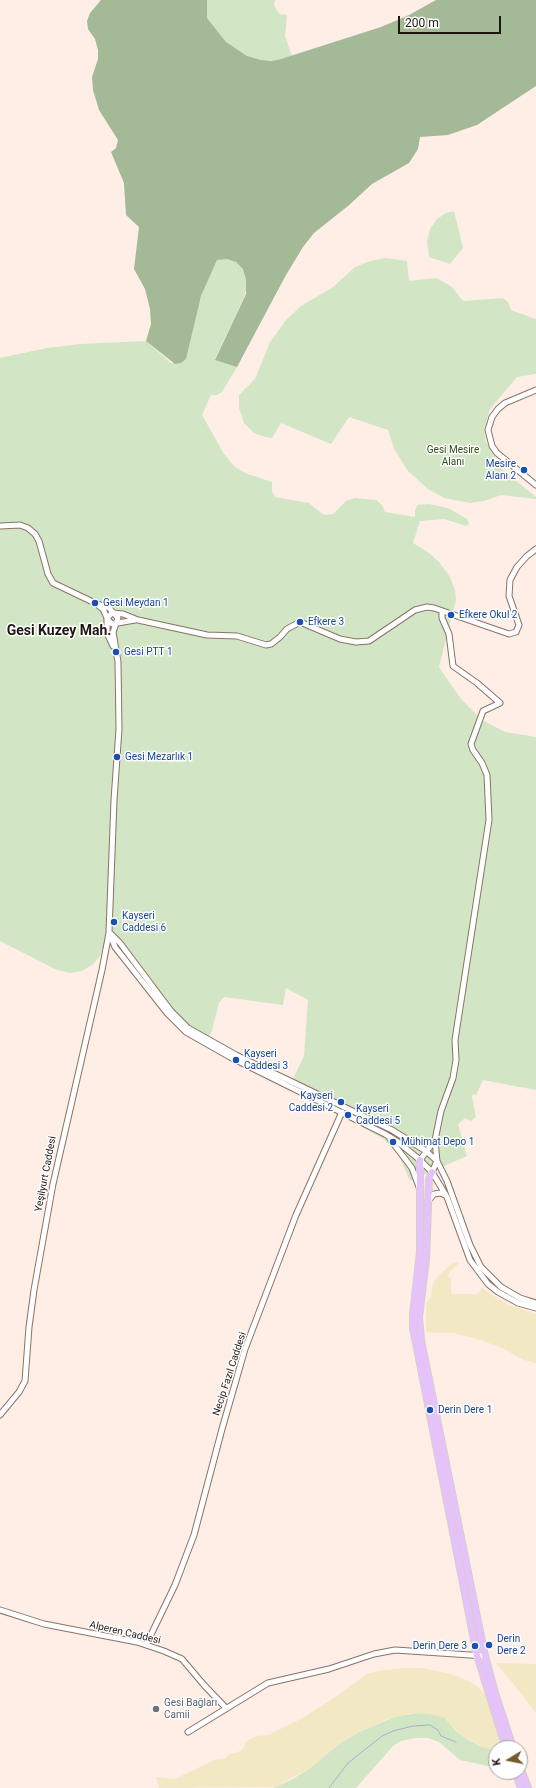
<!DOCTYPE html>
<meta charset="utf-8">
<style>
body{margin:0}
#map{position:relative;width:536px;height:1788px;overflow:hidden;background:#feeee6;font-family:Roboto,sans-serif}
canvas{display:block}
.north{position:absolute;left:488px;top:1740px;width:40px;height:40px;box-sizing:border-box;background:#fff;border:1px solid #a5a2a0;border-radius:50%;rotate:260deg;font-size:11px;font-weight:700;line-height:16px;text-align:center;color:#1f1611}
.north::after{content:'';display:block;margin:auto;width:14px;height:18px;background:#775a2d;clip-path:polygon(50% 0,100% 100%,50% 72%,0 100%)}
.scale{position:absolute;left:398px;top:16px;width:103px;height:18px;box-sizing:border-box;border:2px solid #1f1611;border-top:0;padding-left:5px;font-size:12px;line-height:14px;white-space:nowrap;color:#1f1611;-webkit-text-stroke:3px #fff;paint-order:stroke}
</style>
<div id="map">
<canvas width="536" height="1788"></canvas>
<div class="north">K</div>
<div class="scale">200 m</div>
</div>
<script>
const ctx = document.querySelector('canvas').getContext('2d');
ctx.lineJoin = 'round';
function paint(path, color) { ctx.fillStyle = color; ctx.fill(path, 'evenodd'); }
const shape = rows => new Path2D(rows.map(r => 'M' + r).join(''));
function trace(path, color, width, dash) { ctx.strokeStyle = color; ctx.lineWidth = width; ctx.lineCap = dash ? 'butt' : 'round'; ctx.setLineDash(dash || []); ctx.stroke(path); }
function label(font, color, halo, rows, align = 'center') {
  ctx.font = font + ' Roboto,sans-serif'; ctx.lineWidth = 3; ctx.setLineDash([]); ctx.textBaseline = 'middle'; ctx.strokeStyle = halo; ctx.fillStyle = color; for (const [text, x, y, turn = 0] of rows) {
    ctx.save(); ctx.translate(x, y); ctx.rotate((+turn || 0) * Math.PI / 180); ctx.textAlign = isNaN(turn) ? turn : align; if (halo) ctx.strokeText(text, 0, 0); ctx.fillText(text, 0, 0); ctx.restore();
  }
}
const green = shape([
 [207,0,275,0,274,5,277,11,280,14,287,15,285,36,292,56,276,60,266,61,251,58,238,52,226,42,207,18],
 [454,211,463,248,450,264,429,257,427,241,430,229,437,219,446,213],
 [386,258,407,261,409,281,437,278,452,287,463,301,503,298,508,302,511,310,536,319,536,374,517,377,490,409,484,430,486,442,495,457,493,462,536,497,536,499,501,495,484,501,470,503,444,498,428,489,408,471,394,449,388,430,349,417,331,444,281,423,272,438,265,437,254,433,244,423,239,408,239,395,255,379,270,342,286,320,301,306,333,287,355,267,370,261],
 [224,259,233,260,241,266,245,272,247,286,244,297,215,359,237,367,222,392,217,395,211,395,202,415,224,454,235,467,245,473,272,482,272,491,275,497,309,503,324,515,333,514,346,501,355,498,376,500,382,505,385,512,415,517,415,511,417,505,429,504,448,508,467,519,469,523,467,526,444,519,420,521,413,543,429,553,439,562,450,577,455,590,456,600,439,667,461,699,482,720,505,732,536,737,536,1090,483,1080,476,1095,473,1094,472,1097,476,1117,471,1121,465,1118,458,1124,467,1156,410,1181,399,1156,385,1140,351,1120,288,1089,304,1056,308,1000,286,988,283,1005,224,997,219,1003,212,1030,205,1046,192,1038,158,1004,105,941,100,956,93,964,82,971,70,973,57,970,0,941,0,358,47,348,80,344,146,341,171,363,181,363,186,359,196,312,204,288,217,260],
 [416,1713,433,1714,444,1717,457,1732,468,1740,482,1747,496,1750,496,1761,492,1762,492,1767,460,1760,439,1742,428,1738,416,1738,401,1741,393,1746,356,1788,273,1788,293,1779,310,1768,339,1744,359,1732,395,1717]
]);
const forest = shape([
 [101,0,207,0,207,18,226,42,247,56,261,60,271,61,281,59,381,27,409,15,436,0,536,0,536,86,477,125,448,135,420,137,418,149,409,163,372,184,348,206,314,233,303,247,286,275,237,367,215,360,246,294,246,279,243,269,236,262,227,259,217,260,201,296,186,359,181,363,175,364,146,341,151,324,150,309,145,289,134,269,139,227,126,215,124,183,111,152,116,148,118,140,99,110,93,90,92,77,98,59,98,50,95,39,88,29,87,21,90,13]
]);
const sand = shape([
 [454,1262,459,1263,449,1273,448,1277,451,1278,451,1294,477,1294,481,1291,481,1287,492,1295,509,1305,536,1314,536,1363,524,1360,502,1348,478,1339,453,1333,426,1332,426,1303,431,1298,433,1283,438,1276],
 [496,1663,536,1664,536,1713,512,1682],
 [405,1668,422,1668,451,1674,469,1681,479,1688,488,1697,498,1712,506,1734,508,1748,496,1748,496,1750,482,1747,462,1736,444,1717,427,1714,411,1713,388,1719,359,1732,339,1744,310,1768,275,1787,159,1788,156,1777,175,1779,214,1760,225,1759,229,1754,238,1752,244,1748,246,1741,257,1736,268,1735,301,1719,334,1698,367,1674,377,1671]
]);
const stream = shape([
 [329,1788,348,1763,382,1736,393,1731,413,1726,430,1725,438,1730,441,1736,456,1742]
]);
const minor = shape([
 [536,390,505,403,498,409,492,417,488,430,492,446,497,453,536,485],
 [0,526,20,525,28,528,35,534,39,541,48,574,53,583,95,603,109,608,118,618,113,632,118,662,119,729,114,800,109,932,115,947,167,1013,186,1032,230,1057,385,1134,398,1142,420,1160],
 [99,606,103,609,107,618,107,633,113,646],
 [442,611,442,618,449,634,453,666,477,683,500,703,483,711,471,744,473,750,482,763,487,775,489,820,455,1040,456,1060,453,1078,441,1111,435,1140,437,1161,447,1181,470,1245,481,1267,501,1287,520,1298,536,1303],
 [107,618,112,613,123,614,138,620,207,635,237,636,266,645,271,644,280,637,287,629,300,622,340,639,356,642,369,641,415,610,427,607,434,608,509,634,516,632,519,625,509,596,510,580,517,567,527,556,536,549],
 [107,619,112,624,135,620],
 [111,934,120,943,171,1011,188,1028,236,1055,392,1130,426,1151,437,1161,432,1172],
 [390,1139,412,1168,419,1187],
 [435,1140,420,1160,432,1172,447,1197,470,1260,488,1284,498,1292,518,1303,536,1308],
 [428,1201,434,1194,441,1193,445,1195],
 [0,1415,19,1392,25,1381,29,1327,34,1290,53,1184,102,970,109,933],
 [0,1610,44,1624,137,1642,164,1651,182,1659,204,1685,226,1708],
 [146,1645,175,1585,194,1535,222,1429,245,1349,296,1215,342,1112],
 [188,1732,268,1683,329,1669,374,1654,395,1650,485,1656]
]);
const major = shape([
 [420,1160,420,1252,413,1315,413,1328,477,1655,506,1748],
 [432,1172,429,1179,426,1260,419,1317,421,1340,485,1656,496,1696,513,1748],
 [520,1767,528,1788],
 [515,1772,521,1788]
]);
const markers = [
 [524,470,4,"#1a4fb4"],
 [95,603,4,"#1a4fb4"],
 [451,615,4,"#1a4fb4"],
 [300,622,4,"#1a4fb4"],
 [116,652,4,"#1a4fb4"],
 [117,757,4,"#1a4fb4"],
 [114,922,4,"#1a4fb4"],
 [236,1060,4,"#1a4fb4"],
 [341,1102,4,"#1a4fb4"],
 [348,1115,4,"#1a4fb4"],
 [393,1142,4,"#1a4fb4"],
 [430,1410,4,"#1a4fb4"],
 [489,1645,4,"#1a4fb4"],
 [475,1646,4,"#1a4fb4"],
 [156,1709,4,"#6b7280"]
];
const parkNames = [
 ["Gesi Mesire",453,450],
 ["Alanı",453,462]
];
const transitNames = [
 ["Mesire",516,464,"right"],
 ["Alanı 2",516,476,"right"],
 ["Gesi Meydan 1",103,603],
 ["Efkere Okul 2",459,615],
 ["Efkere 3",308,622],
 ["Gesi PTT 1",124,652],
 ["Gesi Mezarlık 1",125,757],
 ["Kayseri",122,916],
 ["Caddesi 6",122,928],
 ["Kayseri",244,1054],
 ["Caddesi 3",244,1066],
 ["Kayseri",333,1096,"right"],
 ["Caddesi 2",333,1108,"right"],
 ["Kayseri",356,1109],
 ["Caddesi 5",356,1121],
 ["Mühimat Depo 1",401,1142],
 ["Derin Dere 1",438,1410],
 ["Derin",497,1639],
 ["Dere 2",497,1651],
 ["Derin Dere 3",467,1646,"right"]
];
const streetNames = [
 ["Yeşilyurt Caddesi",46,1174,-79],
 ["Necip Fazıl Caddesi",230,1374,-72],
 ["Alperen Caddesi",125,1633,13]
];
const worshipNames = [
 ["Gesi Bağları",164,1703],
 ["Camii",164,1715]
];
const districtNames = [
 ["Gesi Kuzey Mah.",59,631]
];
paint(green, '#d2e6c5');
paint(forest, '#a4b996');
paint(sand, '#f2e8c3');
trace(stream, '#a0b2d4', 1);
trace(minor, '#8a7267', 7);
trace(major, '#d2d0cf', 8);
trace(minor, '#fff', 5);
trace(major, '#e6c2fa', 6);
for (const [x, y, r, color] of markers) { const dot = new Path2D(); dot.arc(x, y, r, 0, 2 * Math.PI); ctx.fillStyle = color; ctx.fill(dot); trace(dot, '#fff', 1.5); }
label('10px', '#304b19', '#fff', parkNames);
label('10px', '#164399', '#fff', transitNames, 'left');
label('10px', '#1f1611', '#fff', streetNames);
label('10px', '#5b616d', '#fff', worshipNames, 'left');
label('bold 14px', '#1f1611', '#fff', districtNames);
</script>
